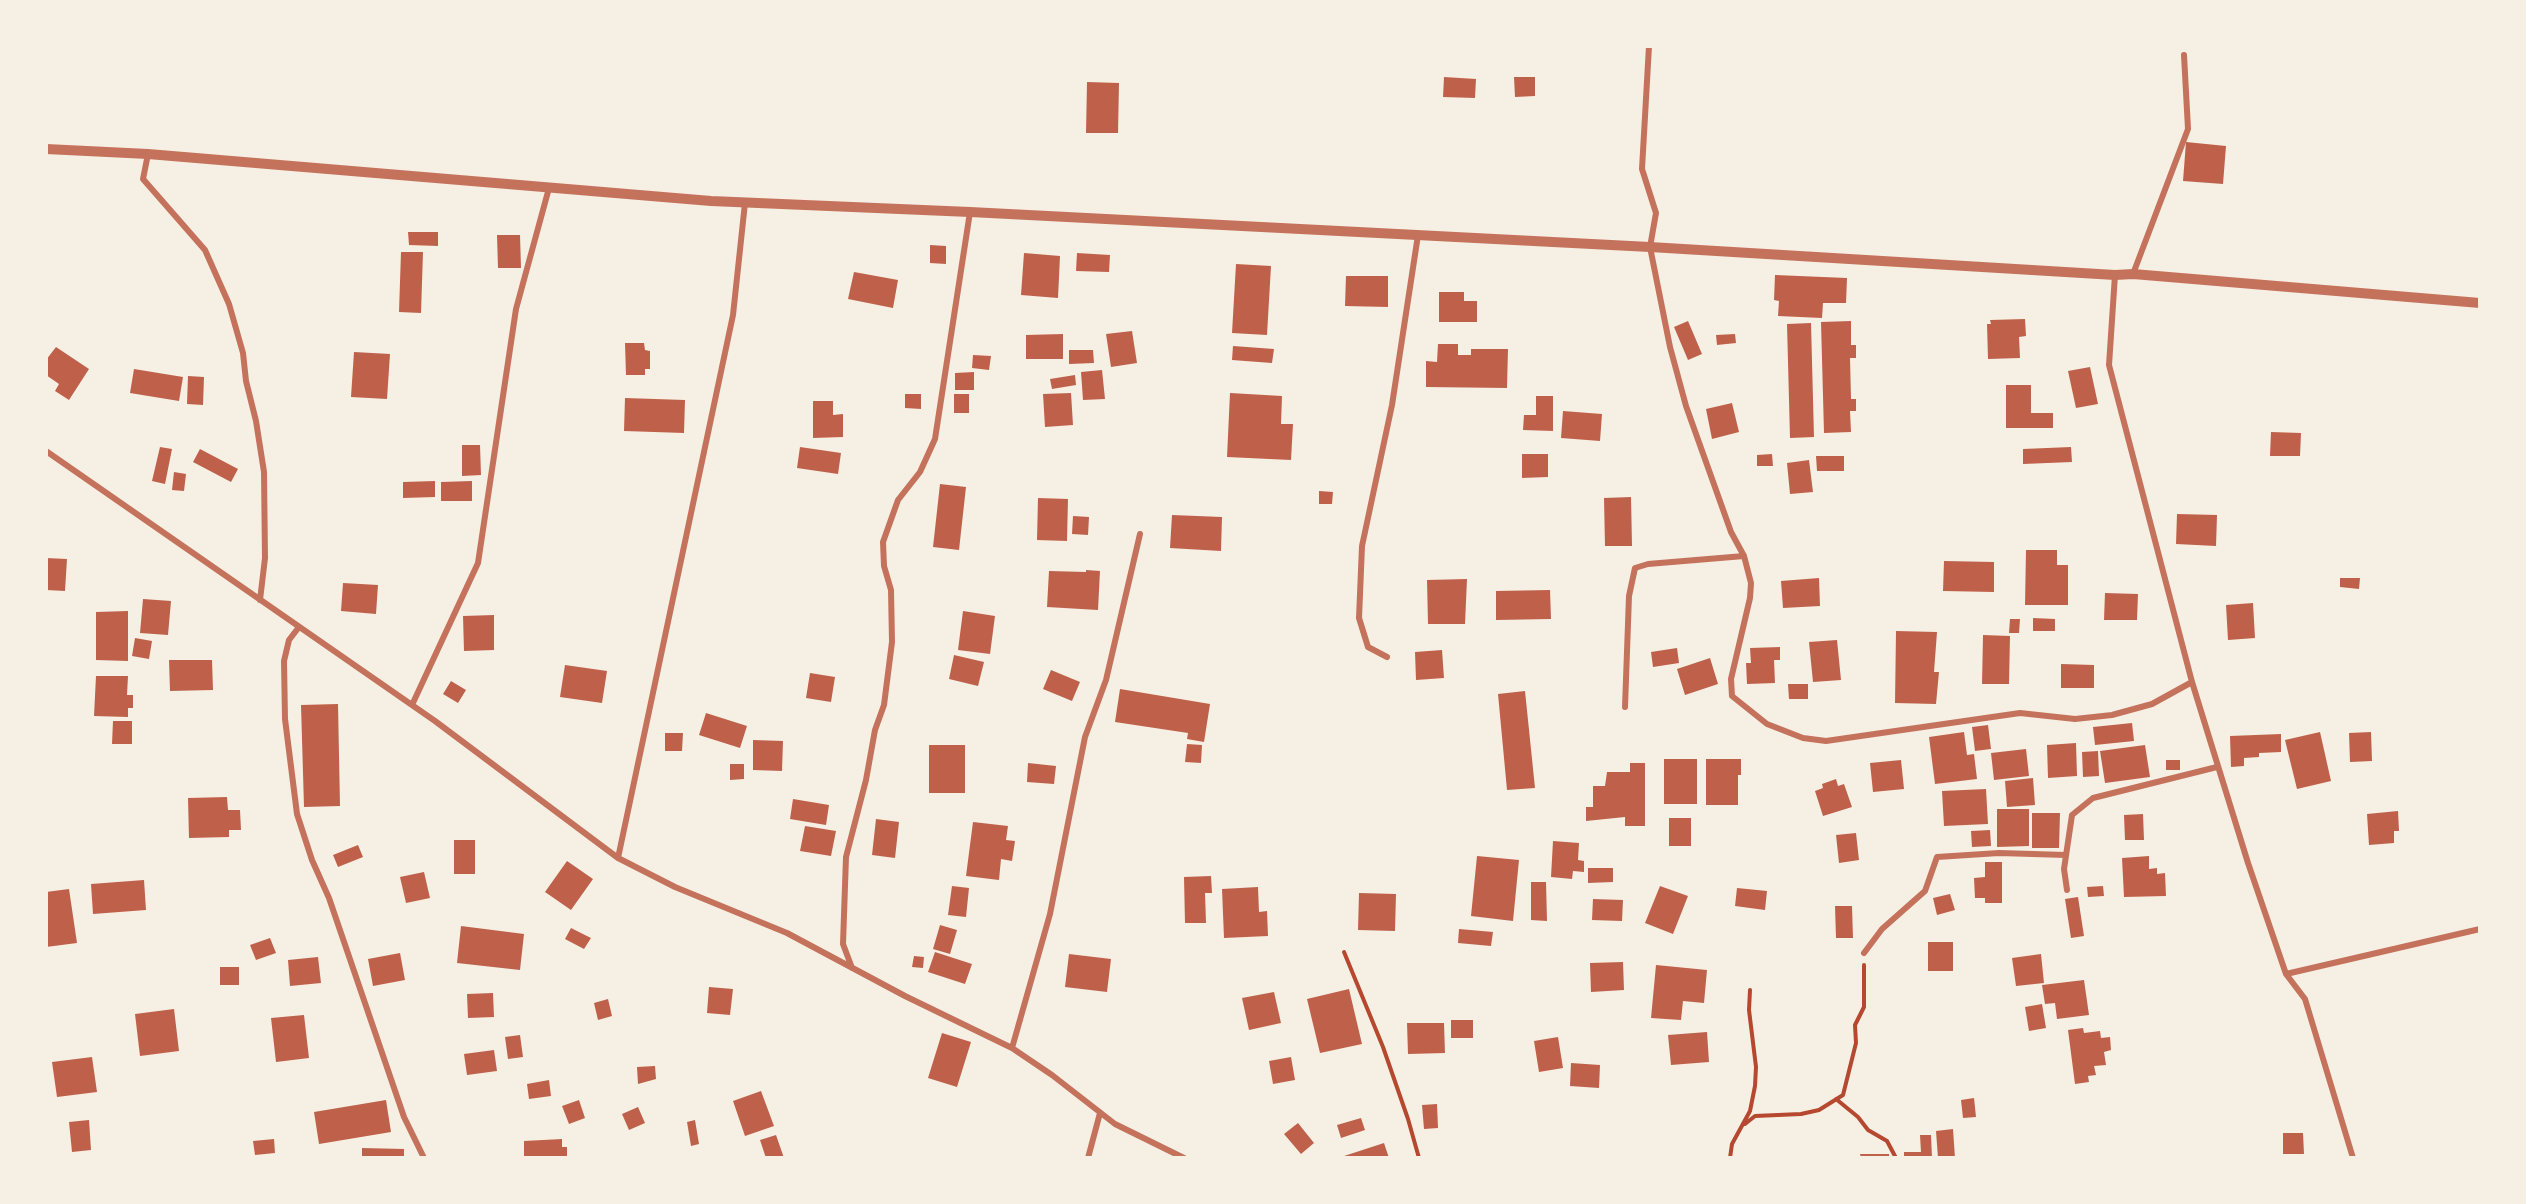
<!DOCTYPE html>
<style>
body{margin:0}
#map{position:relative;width:2526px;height:1204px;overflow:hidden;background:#f6efe4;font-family:"Sofia Sans Condensed",sans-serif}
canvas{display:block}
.frame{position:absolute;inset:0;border:48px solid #f6efe4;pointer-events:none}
</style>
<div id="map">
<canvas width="2526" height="1204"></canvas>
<div class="frame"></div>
</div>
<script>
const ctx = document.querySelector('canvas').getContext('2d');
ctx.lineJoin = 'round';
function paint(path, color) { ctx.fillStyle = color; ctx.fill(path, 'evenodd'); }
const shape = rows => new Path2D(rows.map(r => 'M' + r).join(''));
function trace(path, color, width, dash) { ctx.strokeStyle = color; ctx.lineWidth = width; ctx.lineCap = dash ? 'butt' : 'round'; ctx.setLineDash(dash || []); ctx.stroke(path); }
const building = shape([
 [1444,77,1476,79,1475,98,1443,97],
 [1514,77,1535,77,1535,96,1515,97],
 [1087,82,1119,83,1118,133,1086,133],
 [2186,142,2226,146,2223,184,2183,181],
 [408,232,438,232,438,246,409,245],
 [497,235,520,235,521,268,498,268],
 [930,245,946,246,946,264,930,263],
 [401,252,423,252,421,313,399,312],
 [1024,253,1060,256,1058,298,1021,295],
 [1077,253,1110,255,1109,272,1076,271],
 [1236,264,1271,266,1267,335,1232,333],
 [854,272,898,280,893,308,848,299],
 [1775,275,1847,278,1846,303,1823,303,1822,318,1778,316,1779,301,1774,300],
 [1346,276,1388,276,1388,307,1345,306],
 [1439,292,1464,292,1464,301,1477,301,1477,322,1439,322],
 [2025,319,2026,336,2019,337,2020,358,1988,359,1987,324,1991,324,1990,320],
 [1688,321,1702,354,1688,360,1674,327],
 [1851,321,1851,345,1856,345,1856,358,1850,358,1851,399,1856,399,1856,411,1850,411,1851,432,1824,433,1821,322],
 [1811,323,1814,437,1790,438,1787,324],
 [1132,331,1137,363,1111,367,1106,334],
 [1063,334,1063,359,1026,359,1026,335],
 [1735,334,1736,343,1717,345,1716,335],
 [625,343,644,343,645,350,650,351,650,369,645,369,645,375,626,375],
 [1438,344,1458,344,1458,355,1471,355,1471,349,1508,349,1507,388,1426,387,1426,361,1437,362],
 [1233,346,1274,349,1272,363,1232,360],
 [56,347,89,369,69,400,55,391,59,384,46,375,46,360],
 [1069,350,1093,350,1094,363,1069,364],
 [354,352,390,354,387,399,351,397],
 [973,355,991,356,989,370,972,368],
 [2090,367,2098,404,2076,408,2068,371],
 [134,369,183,377,179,401,130,393],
 [1102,370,1105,399,1083,400,1081,372],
 [974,372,974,390,955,390,955,373],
 [1075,375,1076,385,1052,389,1050,379],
 [188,376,204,377,203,405,187,404],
 [2006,385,2031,385,2031,413,2053,413,2053,428,2006,428],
 [1071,393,1073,425,1045,427,1043,394],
 [1230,393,1282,396,1281,424,1293,424,1291,460,1227,457],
 [905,394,921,394,921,409,905,408],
 [954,394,969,394,969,413,954,413],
 [1536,396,1553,396,1553,431,1523,430,1524,415,1536,415],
 [625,398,685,400,684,433,624,431],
 [813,401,833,401,833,415,843,414,843,437,813,438],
 [1732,403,1739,432,1712,439,1706,409],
 [1563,411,1602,414,1600,441,1561,438],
 [2271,432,2301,433,2300,456,2270,456],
 [462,445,480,445,481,475,462,476],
 [160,447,172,449,165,484,152,481],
 [800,447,841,453,838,474,797,468],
 [2071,447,2072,462,2023,464,2023,449],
 [200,449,238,469,231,482,193,462],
 [1522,454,1548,454,1548,477,1522,478],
 [1772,454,1773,466,1757,466,1757,455],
 [1816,456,1844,456,1844,471,1817,471],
 [1809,460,1813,492,1790,494,1787,463],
 [174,472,186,474,184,491,172,490],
 [435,481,435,497,403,498,403,482],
 [472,481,472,501,441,501,441,482],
 [940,484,966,487,959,550,933,547],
 [1319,491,1333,492,1332,504,1319,504],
 [1631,497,1632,546,1605,546,1604,498],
 [1038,498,1068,499,1067,541,1037,540],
 [2177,514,2217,515,2216,546,2176,544],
 [1172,515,1222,517,1221,551,1170,548],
 [1073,516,1089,517,1088,535,1072,534],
 [2026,550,2057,550,2057,565,2068,565,2068,605,2025,605],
 [46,558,67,559,65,591,46,590],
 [1944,561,1994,562,1994,592,1943,591],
 [1086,570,1100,571,1098,610,1047,607,1049,571,1086,572],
 [1819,578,1820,606,1783,608,1781,581],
 [2340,578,2360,578,2359,589,2340,587],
 [1467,579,1465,624,1428,624,1427,580],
 [343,583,378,585,376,614,341,611],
 [1550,590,1551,619,1496,620,1496,591],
 [2105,593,2138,594,2137,620,2104,620],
 [143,599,171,601,168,635,140,633],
 [2253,603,2255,638,2228,640,2226,605],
 [128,611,128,661,96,660,96,612],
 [963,611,995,616,990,654,958,650],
 [494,615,494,650,464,651,463,616],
 [2033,618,2055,619,2055,631,2033,631],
 [2010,619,2020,619,2019,633,2009,633],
 [1896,631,1937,632,1934,672,1939,672,1936,704,1895,703],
 [1983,635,2010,636,2009,684,1982,684],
 [135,638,152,641,149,659,132,656],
 [1837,640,1841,680,1813,682,1809,642],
 [1780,647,1780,660,1774,660,1775,683,1747,684,1746,663,1751,663,1750,648],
 [1677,648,1679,663,1653,667,1651,652],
 [1442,650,1444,678,1416,680,1415,652],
 [954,655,984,662,978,686,949,679],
 [1710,658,1718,684,1685,695,1677,669],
 [169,660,212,660,213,690,170,691],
 [2061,664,2094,665,2094,688,2061,688],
 [565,665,607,671,602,703,560,697],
 [1051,670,1080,682,1072,701,1043,689],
 [810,673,835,677,831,702,806,698],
 [96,676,128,676,127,695,133,695,133,708,128,708,128,717,94,716],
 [451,681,466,690,458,703,443,694],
 [1788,684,1808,684,1808,699,1789,699],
 [1120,689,1210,704,1204,742,1187,739,1188,733,1115,722],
 [1525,691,1535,788,1507,790,1498,694],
 [338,704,340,806,304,807,301,705],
 [706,713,747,726,740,748,699,735],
 [113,721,132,721,132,744,112,744],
 [2132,723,2134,741,2095,745,2093,727],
 [1988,725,1991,749,1975,751,1972,727],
 [1964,732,1967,755,1974,754,1977,779,1935,784,1929,737],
 [2320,732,2331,781,2297,789,2285,740],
 [2371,732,2372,761,2350,762,2349,733],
 [665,733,683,733,682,751,665,751],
 [2281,734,2281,752,2259,753,2259,757,2244,758,2244,766,2231,767,2230,736],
 [753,740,783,741,782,771,753,770],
 [2076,743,2077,776,2048,778,2047,745],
 [1187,744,1202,745,1201,763,1185,762],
 [929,745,965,745,965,793,929,793],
 [2145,745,2150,777,2105,783,2100,751],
 [2026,749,2029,776,1994,780,1991,753],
 [2098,751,2099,776,2083,777,2082,752],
 [1664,759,1697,759,1697,804,1664,804],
 [1706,759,1741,759,1741,775,1738,775,1738,805,1706,805],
 [1901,760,1904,789,1873,792,1870,763],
 [2166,760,2180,760,2180,770,2166,770],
 [1028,763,1056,766,1054,784,1027,782],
 [1630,763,1645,763,1645,826,1625,826,1625,817,1586,821,1586,807,1593,807,1593,786,1605,786,1607,772,1630,772],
 [730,764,744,764,744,779,730,780],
 [2033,778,2035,805,2007,807,2005,781],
 [1836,779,1838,786,1844,784,1852,807,1823,816,1815,791,1823,788,1822,784],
 [1986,789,1988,824,1944,826,1942,791],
 [227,797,228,810,240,810,241,830,229,830,229,837,189,838,188,798],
 [793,799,829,805,826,825,790,819],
 [1997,809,2029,809,2029,846,1997,847],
 [2398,811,2399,831,2394,831,2394,843,2369,845,2367,814],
 [2032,813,2060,813,2059,848,2032,848],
 [2143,814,2144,840,2125,840,2124,815],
 [1669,818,1691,818,1691,846,1669,846],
 [876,819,899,822,895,858,872,855],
 [973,822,1008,826,1006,840,1015,841,1012,861,1001,859,999,880,966,876],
 [805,826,836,831,831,856,800,851],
 [1990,830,1991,846,1972,847,1971,831],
 [1856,833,1859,860,1839,863,1836,835],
 [454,840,475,840,475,874,454,874],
 [1553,841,1579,843,1578,860,1584,861,1584,872,1573,871,1572,879,1551,877],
 [358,845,363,857,338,867,333,855],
 [1477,856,1519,860,1513,921,1471,916],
 [2149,856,2149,869,2157,868,2157,874,2165,873,2166,896,2124,897,2122,858],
 [567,861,593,879,571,910,545,892],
 [1985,862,2002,862,2002,903,1985,903,1985,898,1975,898,1974,878,1985,877],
 [1588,868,1613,868,1613,882,1588,883],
 [424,872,430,898,406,903,400,877],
 [1211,876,1212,893,1205,893,1206,923,1185,923,1184,877],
 [144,880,146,910,93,914,91,884],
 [1531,882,1546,882,1547,921,1531,920],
 [952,886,969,888,966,917,948,915],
 [1660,886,1688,896,1673,934,1645,923],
 [2103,886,2104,896,2088,897,2087,887],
 [1258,887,1259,912,1267,911,1268,936,1224,938,1222,889],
 [1737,888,1767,891,1765,910,1735,906],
 [69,889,77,943,46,947,46,892],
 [1359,893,1396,894,1395,931,1358,930],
 [1950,894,1955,910,1937,915,1933,898],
 [2078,897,2084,936,2071,938,2065,899],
 [1593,899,1623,900,1622,921,1592,920],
 [1835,906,1852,906,1853,938,1836,938],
 [940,925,957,930,950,954,933,949],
 [461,926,524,934,520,970,457,963],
 [571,928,591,938,584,949,565,939],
 [1459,929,1493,932,1491,946,1458,943],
 [270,938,276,953,256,960,250,945],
 [1928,942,1953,942,1953,971,1928,971],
 [935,952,972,964,965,984,928,972],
 [400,953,405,980,373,986,368,959],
 [1069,954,1111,959,1107,992,1065,987],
 [2041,954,2044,983,2016,986,2012,958],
 [914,956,924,957,923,968,912,967],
 [318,957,321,983,290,986,288,960],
 [1623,962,1624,990,1591,992,1590,963],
 [1656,965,1707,970,1704,1003,1683,1001,1681,1020,1651,1018],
 [220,967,239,967,239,985,220,985],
 [2084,980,2089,1015,2057,1019,2055,1003,2045,1004,2042,985],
 [709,987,733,989,730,1015,707,1013],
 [1349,989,1362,1044,1320,1053,1307,999],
 [1274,992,1281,1023,1249,1030,1242,998],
 [493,993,494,1017,468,1018,467,994],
 [608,999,612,1016,598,1020,594,1003],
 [2042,1004,2046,1028,2029,1031,2025,1007],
 [174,1009,179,1051,140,1056,135,1014],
 [304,1015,309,1058,276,1062,271,1018],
 [1451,1020,1473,1020,1473,1038,1451,1038],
 [1407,1023,1444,1023,1445,1053,1408,1054],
 [2083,1028,2084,1033,2100,1031,2101,1038,2110,1037,2111,1050,2104,1052,2106,1065,2094,1066,2096,1075,2088,1076,2089,1082,2075,1084,2068,1030],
 [1707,1032,1709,1062,1671,1065,1668,1035],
 [942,1033,971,1042,957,1087,928,1078],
 [520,1035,523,1057,508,1059,505,1037],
 [1558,1037,1563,1068,1539,1072,1534,1041],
 [494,1050,497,1071,467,1075,464,1054],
 [92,1057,97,1092,57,1097,52,1062],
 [1291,1057,1295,1080,1273,1084,1269,1061],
 [1571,1063,1600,1065,1599,1088,1570,1086],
 [655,1066,656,1079,638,1084,637,1067],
 [549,1080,551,1096,529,1099,527,1084],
 [761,1091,774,1126,745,1136,733,1101],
 [1974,1098,1976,1117,1963,1118,1961,1100],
 [386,1100,391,1132,319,1144,314,1112],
 [579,1100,585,1118,569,1124,562,1106],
 [1437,1104,1438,1128,1424,1129,1422,1105],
 [638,1107,645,1123,629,1130,622,1114],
 [1361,1118,1365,1130,1341,1138,1337,1125],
 [89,1120,91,1150,72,1152,69,1122],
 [695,1120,699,1144,691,1146,687,1122],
 [1298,1123,1314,1143,1301,1154,1284,1134],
 [1953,1129,1955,1158,1938,1158,1936,1131],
 [2283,1133,2303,1133,2304,1154,2283,1154],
 [776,1135,784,1158,766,1158,760,1140],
 [1920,1135,1931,1135,1932,1158,1904,1158,1904,1152,1921,1152],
 [274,1139,275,1153,255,1155,253,1141],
 [562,1139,562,1147,567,1147,567,1158,524,1158,524,1141],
 [1384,1143,1389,1158,1341,1158,1341,1157],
 [362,1148,404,1149,404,1158,362,1158],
 [1860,1154,1889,1154,1889,1158,1861,1158]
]);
const path = shape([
 [1344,952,1383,1047,1408,1119,1419,1158],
 [1836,1099,1858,1117,1868,1130,1887,1141,1896,1158],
 [1745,1124,1755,1116,1801,1114,1819,1110,1843,1095,1856,1043,1855,1025,1864,1007,1864,965],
 [1730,1158,1732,1144,1750,1111,1755,1086,1756,1067,1749,1010,1750,990]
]);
const minor = shape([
 [1649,46,1642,169,1656,213,1650,247,1670,347,1686,406,1731,532,1744,556,1751,583,1750,598,1731,679,1732,696,1767,724,1803,738,1826,741,2020,713,2075,719,2112,715,2152,704,2192,682],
 [148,154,143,179,205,250,229,304,243,353,246,381,256,421,264,472,265,558,260,600],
 [2133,274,2188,129,2184,55],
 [2115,275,2109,365,2192,682,2248,863,2286,974,2305,999,2353,1158],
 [46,451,435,721,618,858,675,887,787,933,905,996,1012,1048,1052,1075,1115,1124,1184,1158],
 [299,627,289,640,284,661,285,719,297,814,312,860,329,898,404,1117,424,1158],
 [1387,657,1368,647,1359,618,1362,546,1392,405,1418,235],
 [412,705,478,563,516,309,549,188],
 [1625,707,1629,596,1635,568,1648,564,1744,556],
 [618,858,733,315,745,203],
 [2067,890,2064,869,2072,815,2093,798,2217,767],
 [1864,953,1882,929,1925,891,1937,857,1999,853,2066,855],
 [852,968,843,944,846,857,866,780,875,730,884,705,892,642,891,590,884,566,883,542,898,500,920,472,935,439,970,212],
 [2286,974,2480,929],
 [1012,1048,1050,914,1085,737,1106,680,1140,534],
 [1088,1158,1100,1113]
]);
const tertiary = shape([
 [46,149,148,154,711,201,970,212,1650,247,2115,275,2133,274,2480,303]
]);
paint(building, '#bf614a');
trace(path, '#b5482f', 4);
trace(minor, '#c5725c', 6);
trace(tertiary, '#c5725c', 10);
</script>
